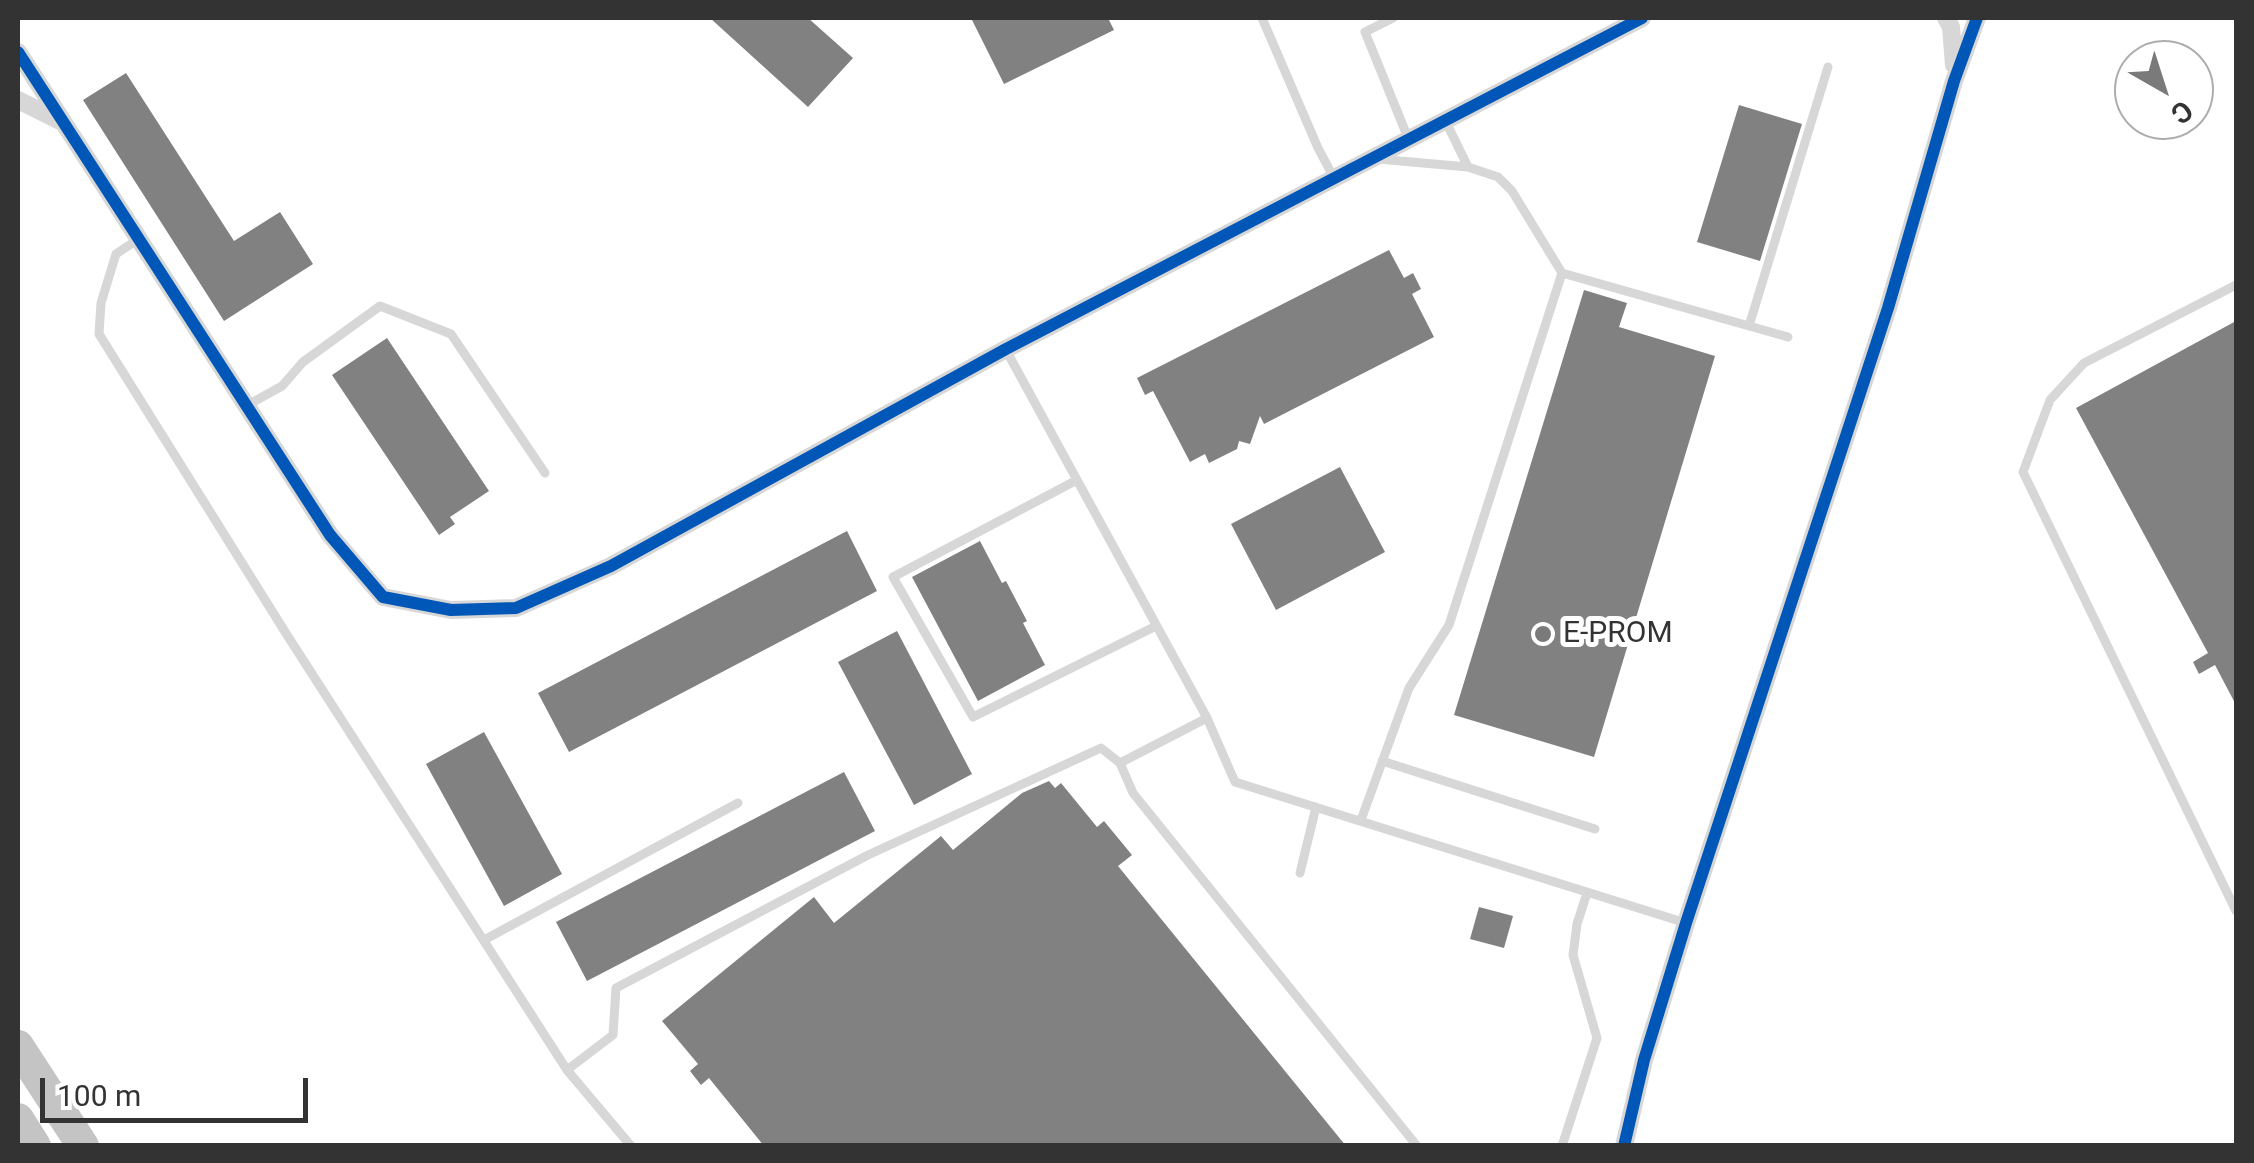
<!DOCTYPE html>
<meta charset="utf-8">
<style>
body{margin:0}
#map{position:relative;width:2254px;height:1163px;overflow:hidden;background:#fff;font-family:Roboto,sans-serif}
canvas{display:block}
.frame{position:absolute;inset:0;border:20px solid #333;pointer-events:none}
.north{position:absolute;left:2114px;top:40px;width:100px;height:100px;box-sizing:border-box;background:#fff;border:2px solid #adadad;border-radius:50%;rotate:141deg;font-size:28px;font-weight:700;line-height:40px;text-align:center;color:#333}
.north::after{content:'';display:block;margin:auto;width:35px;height:45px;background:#7a7a7a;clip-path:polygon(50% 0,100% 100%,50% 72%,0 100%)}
.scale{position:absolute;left:40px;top:1078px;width:268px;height:45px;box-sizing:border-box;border:5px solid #333;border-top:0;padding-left:12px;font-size:30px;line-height:35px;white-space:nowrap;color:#333;-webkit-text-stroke:8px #fff;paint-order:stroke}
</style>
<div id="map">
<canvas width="2254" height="1163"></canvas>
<div class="frame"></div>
<div class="north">С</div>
<div class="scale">100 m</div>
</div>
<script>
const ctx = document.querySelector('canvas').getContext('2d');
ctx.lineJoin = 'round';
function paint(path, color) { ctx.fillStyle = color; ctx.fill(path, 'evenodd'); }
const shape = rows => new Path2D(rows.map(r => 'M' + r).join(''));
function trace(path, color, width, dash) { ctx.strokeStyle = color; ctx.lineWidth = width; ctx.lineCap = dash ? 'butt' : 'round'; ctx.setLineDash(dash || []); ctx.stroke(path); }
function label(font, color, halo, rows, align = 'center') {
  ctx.font = font + ' Roboto,sans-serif'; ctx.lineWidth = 10; ctx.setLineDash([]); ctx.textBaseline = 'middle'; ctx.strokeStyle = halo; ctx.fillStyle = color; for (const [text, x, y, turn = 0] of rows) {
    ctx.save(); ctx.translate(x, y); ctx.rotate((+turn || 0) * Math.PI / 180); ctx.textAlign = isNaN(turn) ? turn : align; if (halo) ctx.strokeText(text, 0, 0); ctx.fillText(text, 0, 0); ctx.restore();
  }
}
const building = shape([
 [710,18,808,18,853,58,808,107],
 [971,18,1108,18,1114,30,1004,84],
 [126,73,234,241,280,212,313,264,224,321,83,100],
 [1739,105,1802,124,1760,261,1697,242],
 [1389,250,1404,278,1413,273,1421,289,1412,294,1434,337,1264,424,1260,416,1250,444,1239,441,1237,449,1209,463,1205,454,1190,462,1153,391,1145,395,1137,378],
 [1584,290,1627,303,1619,327,1715,356,1594,757,1454,715],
 [2236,321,2236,705,2215,665,2199,674,2193,662,2208,653,2076,408],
 [387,338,489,491,450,517,455,524,439,535,332,375],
 [1340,467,1385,552,1276,610,1231,524],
 [847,531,877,591,569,752,538,693],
 [980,541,1002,583,1006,581,1027,621,1023,623,1045,665,978,701,912,577],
 [897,631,972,774,914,805,838,662],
 [484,732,562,874,504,906,426,764],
 [844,772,875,831,587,981,556,922],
 [1049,781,1055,788,1061,783,1097,827,1104,821,1132,855,1118,866,1346,1146,764,1146,709,1078,701,1085,690,1071,698,1064,662,1021,814,897,834,923,941,836,953,850,1022,793],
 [1479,907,1513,916,1504,948,1470,939]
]);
const lane = shape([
 [1262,18,1318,148,1334,178],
 [1393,18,1365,32,1408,138],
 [1445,120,1468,167,1498,177,1512,191,1562,273,1788,337],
 [1378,159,1468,167],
 [137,240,116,254,101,303,99,334,287,635,567,1070],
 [2236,285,2084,363,2050,400,2023,472,2236,911],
 [1749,326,1828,67],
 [1006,350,1207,718,1235,782,1686,923],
 [246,406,282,386,303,362,380,306,451,334,545,473],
 [1077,480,893,577,973,717,1156,626],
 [1382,761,1595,829],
 [1120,763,1207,718],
 [1361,820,1409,688,1449,625,1562,273],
 [1300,873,1316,807],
 [484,940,738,803],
 [631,1146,567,1070,613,1035,616,988,868,855,1101,748,1120,763,1133,793,1417,1146],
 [1562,1146,1597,1038,1573,955,1577,924,1587,893]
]);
const street = shape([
 [1946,18,1951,27,1954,65],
 [18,52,330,535,383,597,451,610,516,608,611,566,1006,349,1642,18],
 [18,100,60,121],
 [1624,1146,1644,1060,1686,923,1888,308,1954,81,1977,18]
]);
const highway = shape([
 [18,1046,83,1146],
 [18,1119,35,1146]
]);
const cycleway = shape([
 [18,52,330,535,383,597,451,610,516,608,611,566,1006,349,1642,18],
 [1624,1146,1644,1060,1686,923,1888,308,1954,81,1977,18]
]);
const markers = [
 [1543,634,10,"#7a7a7a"]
];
const poiNames = [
 ["E-PROM",1563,634]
];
paint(building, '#818181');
trace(lane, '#d7d7d7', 9);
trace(street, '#d7d7d7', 18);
trace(highway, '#c4c4c4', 32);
trace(cycleway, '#0057b8', 12);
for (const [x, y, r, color] of markers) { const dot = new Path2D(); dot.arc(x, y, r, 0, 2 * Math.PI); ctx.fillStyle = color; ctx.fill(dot); trace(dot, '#fff', 4); }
label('30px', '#333', '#fff', poiNames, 'left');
</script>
